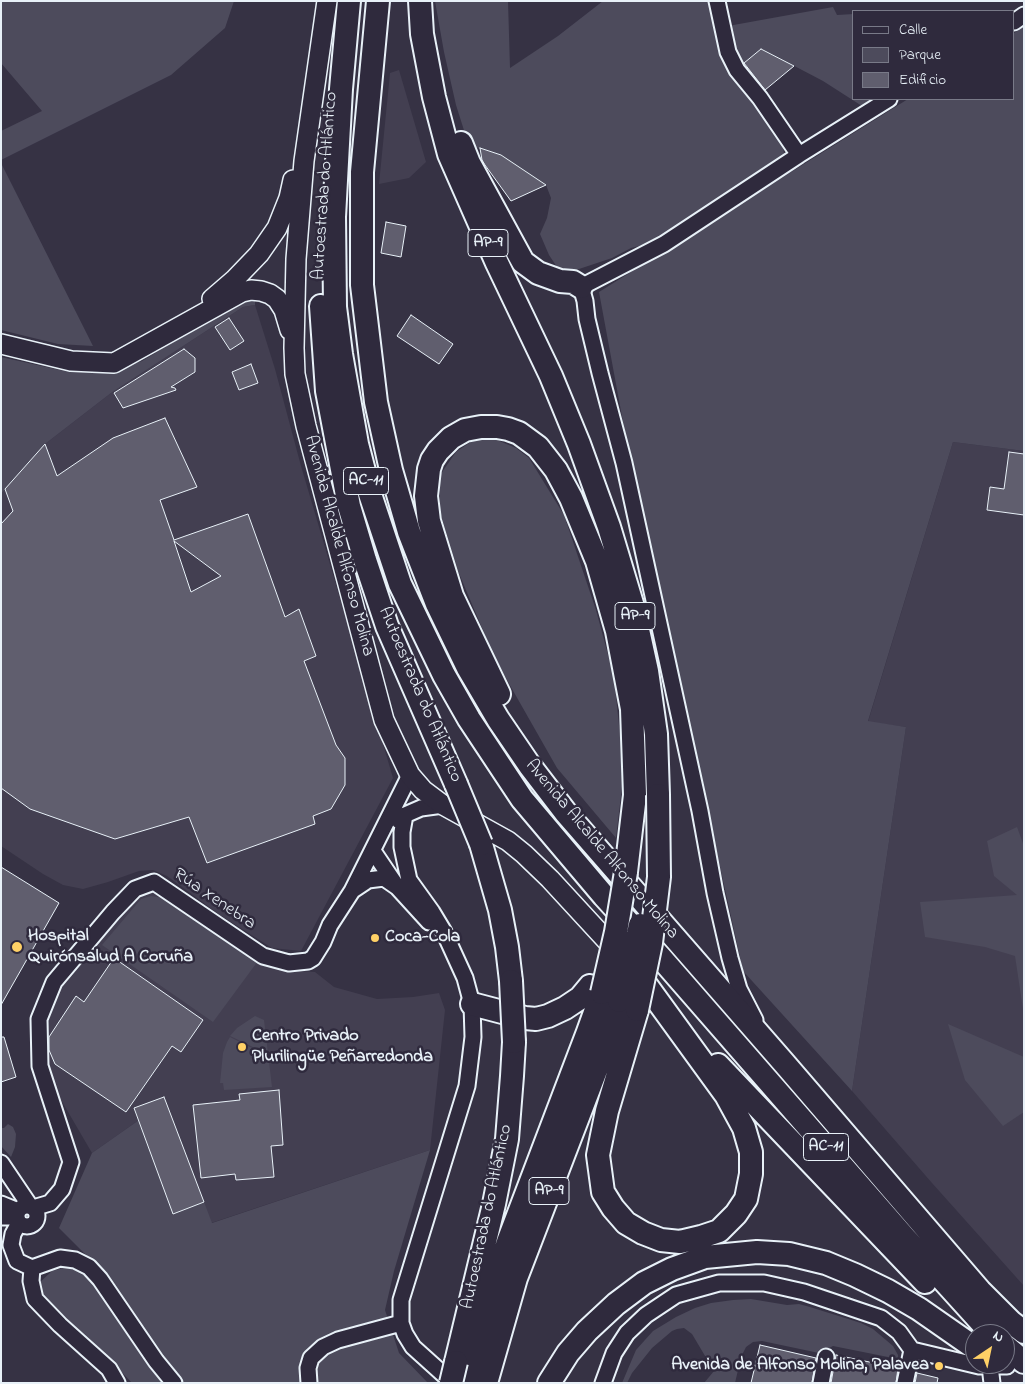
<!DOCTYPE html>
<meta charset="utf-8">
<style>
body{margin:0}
#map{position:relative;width:1025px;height:1384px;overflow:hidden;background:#363244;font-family:"Indie Flower",sans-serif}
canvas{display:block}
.frame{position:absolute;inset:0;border:2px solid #e8f1f8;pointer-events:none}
.legend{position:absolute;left:852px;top:10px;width:162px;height:90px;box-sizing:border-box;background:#2f2a3d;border:1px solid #797a88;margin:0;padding:6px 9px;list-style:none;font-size:15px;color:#e8f1f8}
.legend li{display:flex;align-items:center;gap:10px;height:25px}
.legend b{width:25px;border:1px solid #797a88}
.north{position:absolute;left:965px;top:1324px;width:50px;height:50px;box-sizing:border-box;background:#2f2a3d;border:1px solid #797a88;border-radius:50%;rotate:34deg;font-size:14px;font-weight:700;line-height:20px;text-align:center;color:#e8f1f8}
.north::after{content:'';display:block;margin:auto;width:18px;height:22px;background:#ffd166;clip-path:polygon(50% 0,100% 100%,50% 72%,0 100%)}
</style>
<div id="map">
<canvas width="1025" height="1384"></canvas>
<div class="frame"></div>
<ul class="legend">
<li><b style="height:6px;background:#2f2a3d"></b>Calle</li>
<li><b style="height:14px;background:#4d4b5c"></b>Parque</li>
<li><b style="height:14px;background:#605e6e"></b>Edificio</li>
</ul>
<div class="north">N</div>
</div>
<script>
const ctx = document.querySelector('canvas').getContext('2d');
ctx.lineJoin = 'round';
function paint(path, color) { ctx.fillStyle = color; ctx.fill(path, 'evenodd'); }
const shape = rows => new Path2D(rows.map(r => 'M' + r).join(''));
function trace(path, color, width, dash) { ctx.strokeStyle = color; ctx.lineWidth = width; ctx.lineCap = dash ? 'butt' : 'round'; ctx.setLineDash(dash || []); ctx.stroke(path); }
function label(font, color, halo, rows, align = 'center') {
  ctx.font = font + ' "Indie Flower",sans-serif'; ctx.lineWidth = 5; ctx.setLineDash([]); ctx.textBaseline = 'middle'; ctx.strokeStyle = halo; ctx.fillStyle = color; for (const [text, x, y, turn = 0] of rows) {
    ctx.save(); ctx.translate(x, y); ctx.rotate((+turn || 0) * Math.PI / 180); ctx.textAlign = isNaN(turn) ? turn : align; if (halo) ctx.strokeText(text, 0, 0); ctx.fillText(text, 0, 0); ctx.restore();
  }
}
const built = shape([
 [399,70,426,162,409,178,379,184,390,73],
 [255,305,275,369,301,466,393,778,301,951,272,948,220,915,167,876,153,870,139,871,108,882,83,889,63,885,43,874,1,846,1,494,45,444,111,393,243,307],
 [953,442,1024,451,1024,1286,932,1183,852,1091,906,727,868,722],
 [151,891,166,895,285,970,315,972,334,987,377,999,413,997,439,993,445,1010,430,1150,211,1223,173,1214,139,1120,92,1153,43,1069,42,1025,62,986,139,895]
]);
const green = shape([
 [1,1,234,1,225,28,171,75,1,160,1,131,42,111,1,63],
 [435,1,508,1,510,68,558,36,603,1,710,1,718,20,782,140,784,154,781,162,663,240,631,248,612,258,576,270,559,270,549,255,540,234,547,218,551,198,546,185,501,155,480,149,468,143,456,105,444,52],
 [833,7,837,15,854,14,854,99,883,99,872,106,862,106,823,81,762,49,740,66,728,26],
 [1024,27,1024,451,953,442,868,721,906,727,852,1091,743,971,628,449,599,292,908,99,1014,99,1014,33],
 [1,163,93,346,58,344,1,330],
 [255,299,255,305,243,307,111,393,45,444,1,494,1,357,69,372,112,371,142,361,240,302],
 [475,439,497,440,516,448,529,458,564,515,596,610,614,677,620,735,622,787,616,838,557,768,495,659,458,571,440,512,440,475,456,452],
 [1017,827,1024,846,1024,1016,1015,956,985,947,925,937,920,902,1017,895,994,876,987,841],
 [151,896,164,898,258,961,213,1022,102,945,141,899],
 [255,1016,264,1020,272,1087,224,1090,223,1083,220,1083,223,1053,227,1042,230,1037,254,1049,257,1049,230,1036,237,1028],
 [948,1024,1024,1057,1024,1112,1003,1126,965,1080],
 [139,1120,174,1213,204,1202,212,1223,430,1150,394,1271,385,1310,399,1353,428,1383,132,1383,90,1339,44,1299,39,1283,52,1271,91,1260,59,1228,92,1153],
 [8,1124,13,1127,16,1134,15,1147,11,1157,1,1146,1,1128,4,1128],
 [751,1299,787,1305,799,1304,810,1307,861,1323,873,1329,893,1346,898,1355,898,1359,833,1346,819,1353,762,1341,753,1342,746,1347,741,1357,735,1383,704,1383,714,1371,692,1334,684,1328,677,1329,672,1331,652,1348,632,1373,627,1383,622,1383,636,1350,653,1331,676,1317,695,1308,711,1303,733,1300]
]);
const building = shape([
 [761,49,794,66,765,90,744,63,761,49],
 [480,148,501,155,546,185,511,201,485,165,482,160,480,148],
 [386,222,406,226,401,257,381,253,386,222],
 [411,315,453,344,439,364,397,336,411,315],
 [229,318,244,341,230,350,215,327,229,318],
 [184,349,195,358,195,372,171,387,175,388,176,390,123,408,114,393,184,349],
 [251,364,258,383,239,390,232,372,251,364],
 [165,418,197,487,160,500,174,540,248,514,285,617,299,609,316,656,304,661,336,745,345,758,345,785,331,809,313,816,315,824,207,863,189,817,115,839,30,809,1,788,1,524,13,511,5,489,45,444,57,476,113,438,165,418],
 [174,541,221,576,191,592,174,541],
 [1009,452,1024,454,1024,515,987,510,990,487,1004,489,1009,452],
 [1,867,59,903,1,1005,1,867],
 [114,958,203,1020,181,1052,172,1046,126,1112,55,1064,49,1050,49,1037,76,996,84,1002,114,958],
 [1,1037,4,1037,16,1077,1,1082,1,1037],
 [279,1090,283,1145,271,1146,274,1177,236,1180,235,1174,201,1178,193,1105,240,1100,239,1094,279,1090],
 [164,1097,204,1202,173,1214,134,1108,164,1097],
 [760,1345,816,1358,812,1383,751,1383,760,1345],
 [836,1355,898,1368,896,1383,831,1383,836,1355],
 [917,1373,938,1378,937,1383,915,1383,917,1373]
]);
const minor = shape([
 [717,1,728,52,737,70,760,98,799,155],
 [1014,22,1024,15],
 [405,815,402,832,402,847,409,880,432,912,444,932,465,978,472,1004,473,1037,467,1086,401,1300,401,1323,405,1334,413,1347,453,1383],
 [399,821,405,815,421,808,443,805],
 [373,851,398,888,429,922],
 [353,890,368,880,384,878,397,887],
 [755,1020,739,989,730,958,715,893,700,811,624,463,600,373,587,319,585,301,581,287,664,244,799,155,889,99],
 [1,1163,30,1206],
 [1,1204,18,1211],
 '17 1216a10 10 0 1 1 20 0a10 10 0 1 1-20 0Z',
 [33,1208,50,1203,62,1189,71,1162,40,1066,39,1019,54,982,113,912,135,889,154,882,263,956,289,963,308,961,313,958,323,942,330,925,352,891,410,775],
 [1,1217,16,1217],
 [19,1223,13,1234,11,1245,17,1261,32,1268,60,1258,75,1260,89,1267,100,1279,156,1361,174,1383],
 [32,1268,31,1281,35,1299,60,1325,109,1369,117,1383],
 [912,1350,979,1366,1007,1366],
 [988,1364,990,1366,992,1383],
 [309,1383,308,1368,311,1358,323,1347,338,1340,401,1323],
 [603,1383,614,1353,627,1333,646,1315,676,1295,719,1283,764,1283,804,1292,881,1318,899,1332,912,1350],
 [821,1383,826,1357],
 [905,1383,912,1350]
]);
const major = shape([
 [327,1,304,161,296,259,294,348,295,374,306,426,384,720,410,775,423,790,443,805,508,841,524,854,550,879,621,956],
 [212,299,234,280,259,254,277,228,289,198,293,180],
 [1,344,71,361,114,363,242,292,251,290,261,291,270,294,277,299,284,310,290,330]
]);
const highway = shape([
 [349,1,341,89,334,217,335,307,341,354,357,444,370,494,400,584,444,675,469,719,522,799,604,896,661,958,905,1238,992,1334],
 [378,1,362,172,362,285,376,402,391,470,409,532,437,604,468,668,498,719,530,766,566,813,784,1063,980,1291,1011,1322,1024,1332],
 [420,1,422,34,434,97,449,154,497,263,551,376,579,444,609,527,633,607,647,671,656,734,658,795],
 [461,143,469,163,523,262,538,273,560,281,573,282,581,287],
 [321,306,327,391,349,506,365,560,387,626,456,784],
 [499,694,452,596,429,521,426,496,429,469,432,460,438,451,451,438,465,430,481,427,497,427,508,429,519,433,538,447,556,470,571,498,597,561,617,631,632,709,635,795,626,872],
 [481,844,500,910,507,947,511,981],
 [472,1004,525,1018,536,1019,548,1016,565,1008,580,998,590,986],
 [637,1010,607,1111,598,1155,603,1192,613,1208,626,1223,643,1233,661,1240,680,1242,701,1237,719,1231,736,1214,746,1199,751,1174,751,1152,744,1128,726,1095,641,978],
 [718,1065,925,1282],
 [1005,1346,1024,1362],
 [456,1362,494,1204,507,1139,512,1076,514,1042],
 [465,1383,489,1299,508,1242,588,1032,602,993],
 [486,1383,516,1278,608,1039,619,1001],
 [549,1383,568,1353,587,1331,616,1304,644,1283,672,1269,705,1257,757,1252,789,1254,826,1263,855,1275,888,1291,919,1309,975,1348]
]);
const highwayBridge = shape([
 [456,784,481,844],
 [511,981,514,1042],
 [602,993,616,932,626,872],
 [619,1001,638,934,640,925],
 [637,1010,651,943,659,877,658,795],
 [451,1383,456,1362]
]);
const markers = [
 [375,938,5,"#ffd166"],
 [17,947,6,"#ffd166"],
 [242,1047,5,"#ffd166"],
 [939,1366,5,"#ffd166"]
];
const shields = [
 [488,243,40],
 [366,481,45],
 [635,616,40],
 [826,1147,45],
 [549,1191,40]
];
const shieldNames = [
 ["AP-9",488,243],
 ["AC-11",366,481],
 ["AP-9",635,616],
 ["AC-11",826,1147],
 ["AP-9",549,1191]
];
const streetNames = [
 ["Autoestrada do Atlántico",326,186,-86],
 ["Avenida Alcalde Alfonso Molina",338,546,75],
 ["Autoestrada do Atlántico",419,695,67],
 ["Avenida Alcalde Alfonso Molina",601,850,50],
 ["Rúa Xenebra",214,900,34],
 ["Autoestrada do Atlántico",488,1217,-78]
];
const poiNames = [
 ["Hospital",28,937],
 ["Quirónsalud A Coruña",28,958],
 ["Coca-Cola",385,938],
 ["Centro Privado",252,1037],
 ["Plurilingüe Peñarredonda",252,1058],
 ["Avenida de Alfonso Molina, Palavea",929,1366,"right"]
];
paint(built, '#433f51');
paint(green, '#4d4b5c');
paint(building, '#605e6e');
trace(building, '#e8f1f8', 1);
trace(minor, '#e8f1f8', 19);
trace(major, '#e8f1f8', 22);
trace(highway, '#e8f1f8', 26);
trace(minor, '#2f2a3d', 15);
trace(major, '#2f2a3d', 19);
trace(highway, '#2f2a3d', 22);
trace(highwayBridge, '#e8f1f8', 26, []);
trace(highwayBridge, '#2f2a3d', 22);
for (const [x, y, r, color] of markers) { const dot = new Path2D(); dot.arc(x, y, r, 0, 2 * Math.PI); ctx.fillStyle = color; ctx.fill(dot); trace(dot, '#2f2a3d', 2); }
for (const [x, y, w] of shields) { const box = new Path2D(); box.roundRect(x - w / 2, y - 13.5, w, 27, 4); ctx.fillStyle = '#2f2a3d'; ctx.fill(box); trace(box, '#e8f1f8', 1); }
label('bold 16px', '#e8f1f8', null, shieldNames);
label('18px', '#e8f1f8', '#2f2a3d', streetNames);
label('bold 18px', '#e8f1f8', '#2f2a3d', poiNames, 'left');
</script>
